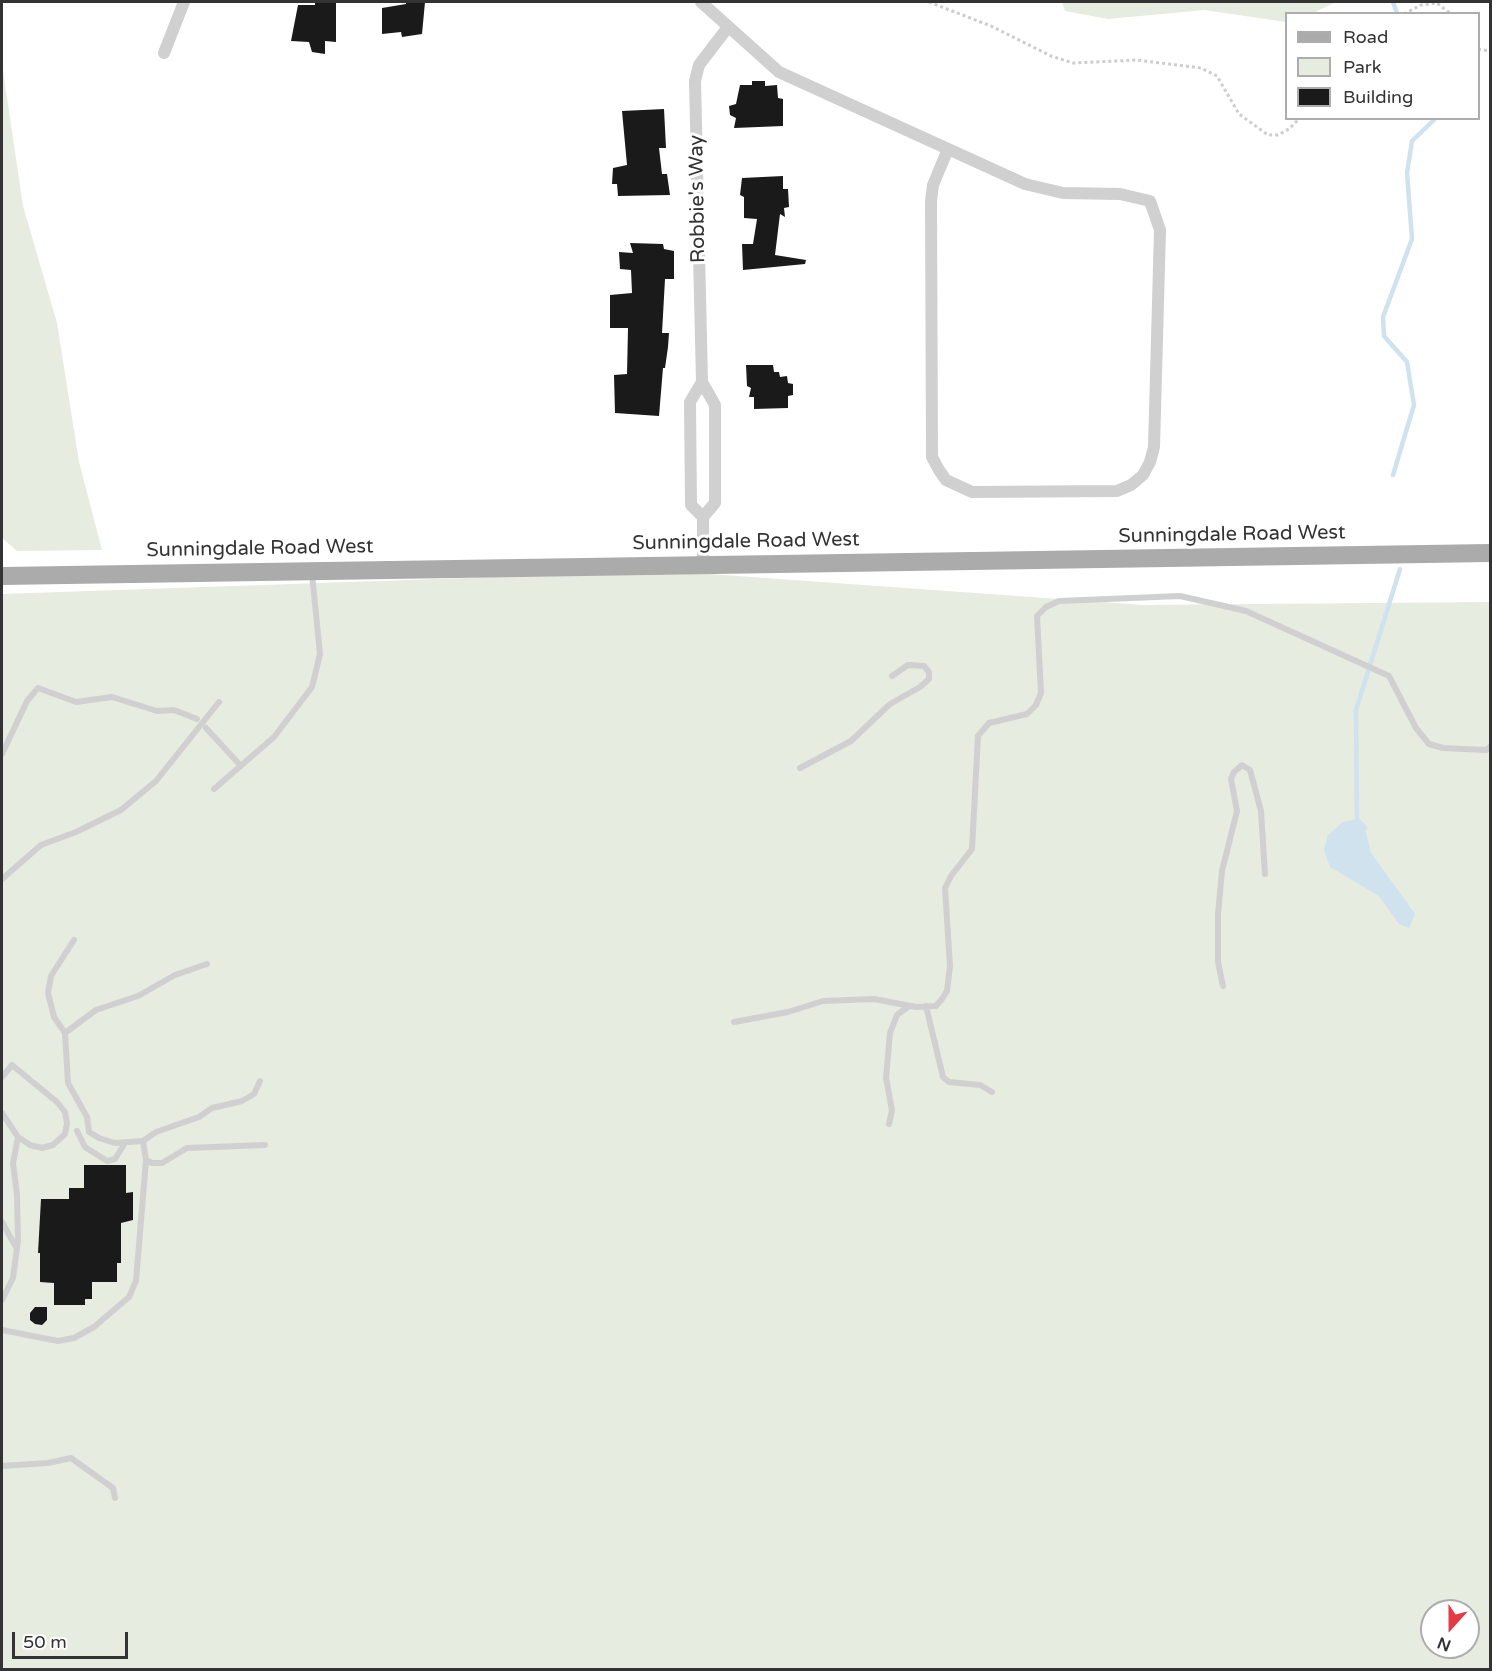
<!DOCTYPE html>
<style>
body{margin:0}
#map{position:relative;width:1492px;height:1671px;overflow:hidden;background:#fff;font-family:"Varela Round",sans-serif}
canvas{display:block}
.frame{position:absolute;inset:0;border:3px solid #333;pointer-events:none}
.legend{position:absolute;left:1285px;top:12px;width:195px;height:108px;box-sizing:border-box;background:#fff;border:2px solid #adadad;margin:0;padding:8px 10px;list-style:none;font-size:18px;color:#333}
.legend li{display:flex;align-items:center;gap:12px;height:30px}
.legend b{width:30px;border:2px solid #adadad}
.north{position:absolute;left:1420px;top:1599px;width:60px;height:60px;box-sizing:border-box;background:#fff;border:2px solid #adadad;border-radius:50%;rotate:201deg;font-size:16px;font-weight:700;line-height:24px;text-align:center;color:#333}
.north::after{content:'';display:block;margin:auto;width:21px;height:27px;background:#e63946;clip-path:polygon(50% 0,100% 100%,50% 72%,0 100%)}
.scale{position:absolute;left:12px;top:1632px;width:116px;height:27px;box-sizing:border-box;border:3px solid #333;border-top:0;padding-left:8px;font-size:18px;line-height:21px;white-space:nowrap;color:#333;-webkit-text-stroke:4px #fff;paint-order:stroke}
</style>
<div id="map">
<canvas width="1492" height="1671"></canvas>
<div class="frame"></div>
<ul class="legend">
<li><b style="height:8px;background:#ababab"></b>Road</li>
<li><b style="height:16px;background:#e6ecdf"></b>Park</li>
<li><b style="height:16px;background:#1a1a1a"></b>Building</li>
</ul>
<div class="north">N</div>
<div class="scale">50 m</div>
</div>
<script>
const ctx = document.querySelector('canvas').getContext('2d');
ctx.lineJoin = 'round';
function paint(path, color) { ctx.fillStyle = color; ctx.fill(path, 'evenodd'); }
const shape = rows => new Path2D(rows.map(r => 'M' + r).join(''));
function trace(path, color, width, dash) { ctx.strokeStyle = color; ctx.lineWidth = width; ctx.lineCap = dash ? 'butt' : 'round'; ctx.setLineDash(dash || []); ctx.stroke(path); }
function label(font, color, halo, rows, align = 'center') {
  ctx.font = font + ' "Varela Round",sans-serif'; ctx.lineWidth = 6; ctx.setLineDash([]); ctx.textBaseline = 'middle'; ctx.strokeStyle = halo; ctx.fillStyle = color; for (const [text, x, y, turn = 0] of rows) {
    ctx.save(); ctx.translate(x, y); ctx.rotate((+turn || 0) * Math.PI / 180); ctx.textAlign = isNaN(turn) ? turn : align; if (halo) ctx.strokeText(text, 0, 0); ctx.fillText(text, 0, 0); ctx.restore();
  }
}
const green = shape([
 [1062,2,1336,2,1313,13,1286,14,1286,22,1204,10,1108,19,1065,11],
 [2,64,23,206,57,323,79,462,102,550,17,551,2,538],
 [668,571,1143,605,1490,602,1490,1669,2,1669,2,594],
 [1432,1611,1468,1611,1468,1647,1432,1647]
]);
const water = shape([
 [1357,819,1365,828,1371,853,1415,914,1409,928,1399,924,1379,896,1330,867,1324,850,1328,835,1343,822]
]);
const stream = shape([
 [1393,2,1397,13],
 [1393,475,1414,405,1407,362,1384,336,1383,317,1412,239,1407,173,1412,141,1436,118],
 [1365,828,1357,819,1356,710,1400,569]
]);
const building = shape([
 [315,2,336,2,336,42,325,41,325,54,312,52,309,42,291,41,298,5,315,5],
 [406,2,425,2,422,34,402,37,401,32,382,34,382,8,406,4],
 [752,81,765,81,765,86,777,85,778,98,783,99,783,126,734,128,736,118,730,115,729,106,736,104,740,85,752,85],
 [664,109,666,148,659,148,662,174,667,174,670,195,618,196,617,184,612,184,613,168,627,165,622,111],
 [783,176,783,189,788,189,789,207,784,208,785,217,780,214,775,255,806,260,805,264,743,270,742,244,753,244,757,219,744,218,744,197,740,195,742,178],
 [630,243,663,244,664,249,674,251,674,279,665,279,662,333,669,333,668,347,665,368,663,368,659,416,615,413,614,375,627,374,628,328,610,328,610,295,632,293,631,270,620,269,619,252,633,253],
 [746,365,773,365,774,372,779,372,780,377,787,376,788,383,793,384,793,395,788,396,788,408,754,409,754,397,749,397,751,388,747,386],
 [84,1165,126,1165,126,1193,133,1192,133,1220,121,1223,121,1263,117,1263,117,1282,92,1282,92,1299,85,1299,85,1305,54,1305,54,1283,40,1282,40,1253,38,1253,41,1199,69,1199,69,1188,84,1188],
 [35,1307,47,1307,47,1320,42,1325,35,1324,30,1320,30,1313]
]);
const path = shape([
 [929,2,991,26,1051,56,1073,63,1137,60,1201,68,1217,76,1239,114,1268,135,1278,135,1289,129,1300,118],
 [1404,14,1421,5,1437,3,1451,14],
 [1478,49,1490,51]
]);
const service = shape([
 [206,728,241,766],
 [2,754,27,701,38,688,76,702,112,697,157,711,174,710,197,719],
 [800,768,851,741,890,704,920,687,929,679,929,672,924,666,908,665,892,676],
 [214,789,274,737,312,687,320,654,312,574],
 [2,879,41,845,76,832,121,810,156,781,219,702],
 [74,940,51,976,48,993,54,1017,65,1033,68,1083,87,1117,89,1132,99,1138,115,1143,143,1141,156,1132,199,1117,212,1108,242,1101,254,1094,260,1081],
 [1223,986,1218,962,1218,914,1222,871,1237,811,1231,779,1234,772,1242,765,1250,770,1261,811,1265,874],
 [926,1006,943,1077,949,1082,980,1085,992,1092],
 [734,1022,788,1012,823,1001,874,999,916,1007,936,1006,942,999,947,991,950,966,945,888,951,876,972,849,978,736,989,723,1027,714,1036,705,1041,693,1037,616,1046,607,1059,601,1180,596,1246,611,1389,676,1416,728,1429,744,1443,748,1486,750,1490,747],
 [65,1033,96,1010,138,996,175,975,207,964],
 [2,1077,12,1065,57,1102,65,1112,67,1123,65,1134,53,1145,42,1148,30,1145,18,1137,2,1113],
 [889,1124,892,1110,886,1078,890,1033,897,1015,909,1006],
 [77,1131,85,1147,107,1161,115,1159,125,1143],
 [143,1141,146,1160,152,1163,162,1163,187,1148,265,1145],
 [2,1222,17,1249],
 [2,1300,13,1278,18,1240,17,1195,13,1163,18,1137],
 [2,1330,58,1341,74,1338,94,1327,129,1297,136,1281,146,1160],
 [2,1466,48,1463,71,1458,113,1488,115,1498]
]);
const minor = shape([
 [701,2,779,72,1025,184,1063,193,1120,194,1150,201,1160,230,1154,447,1150,462,1143,475,1131,485,1117,491,972,492,946,480,939,470,932,457,931,201,933,185,948,149],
 [164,53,184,2],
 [702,382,690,402,691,505,703,517],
 [703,565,703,517,715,503,715,405,702,382,695,81,699,65,728,27]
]);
const primary = shape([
 [2,576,1490,553]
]);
const streetNames = [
 ["Robbie's Way",698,199,-91],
 ["Sunningdale Road West",1232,535,-1],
 ["Sunningdale Road West",746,542,-1],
 ["Sunningdale Road West",260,549,-1]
];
paint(green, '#e6ecdf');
paint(water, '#cfe2ee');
trace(stream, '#cfe2ee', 4.5);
paint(building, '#1a1a1a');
trace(path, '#cdcdcd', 3, [3, 3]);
trace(service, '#d0d0d0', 6);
trace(minor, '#d0d0d0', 12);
trace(primary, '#ababab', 18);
label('20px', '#333', '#fff', streetNames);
</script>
